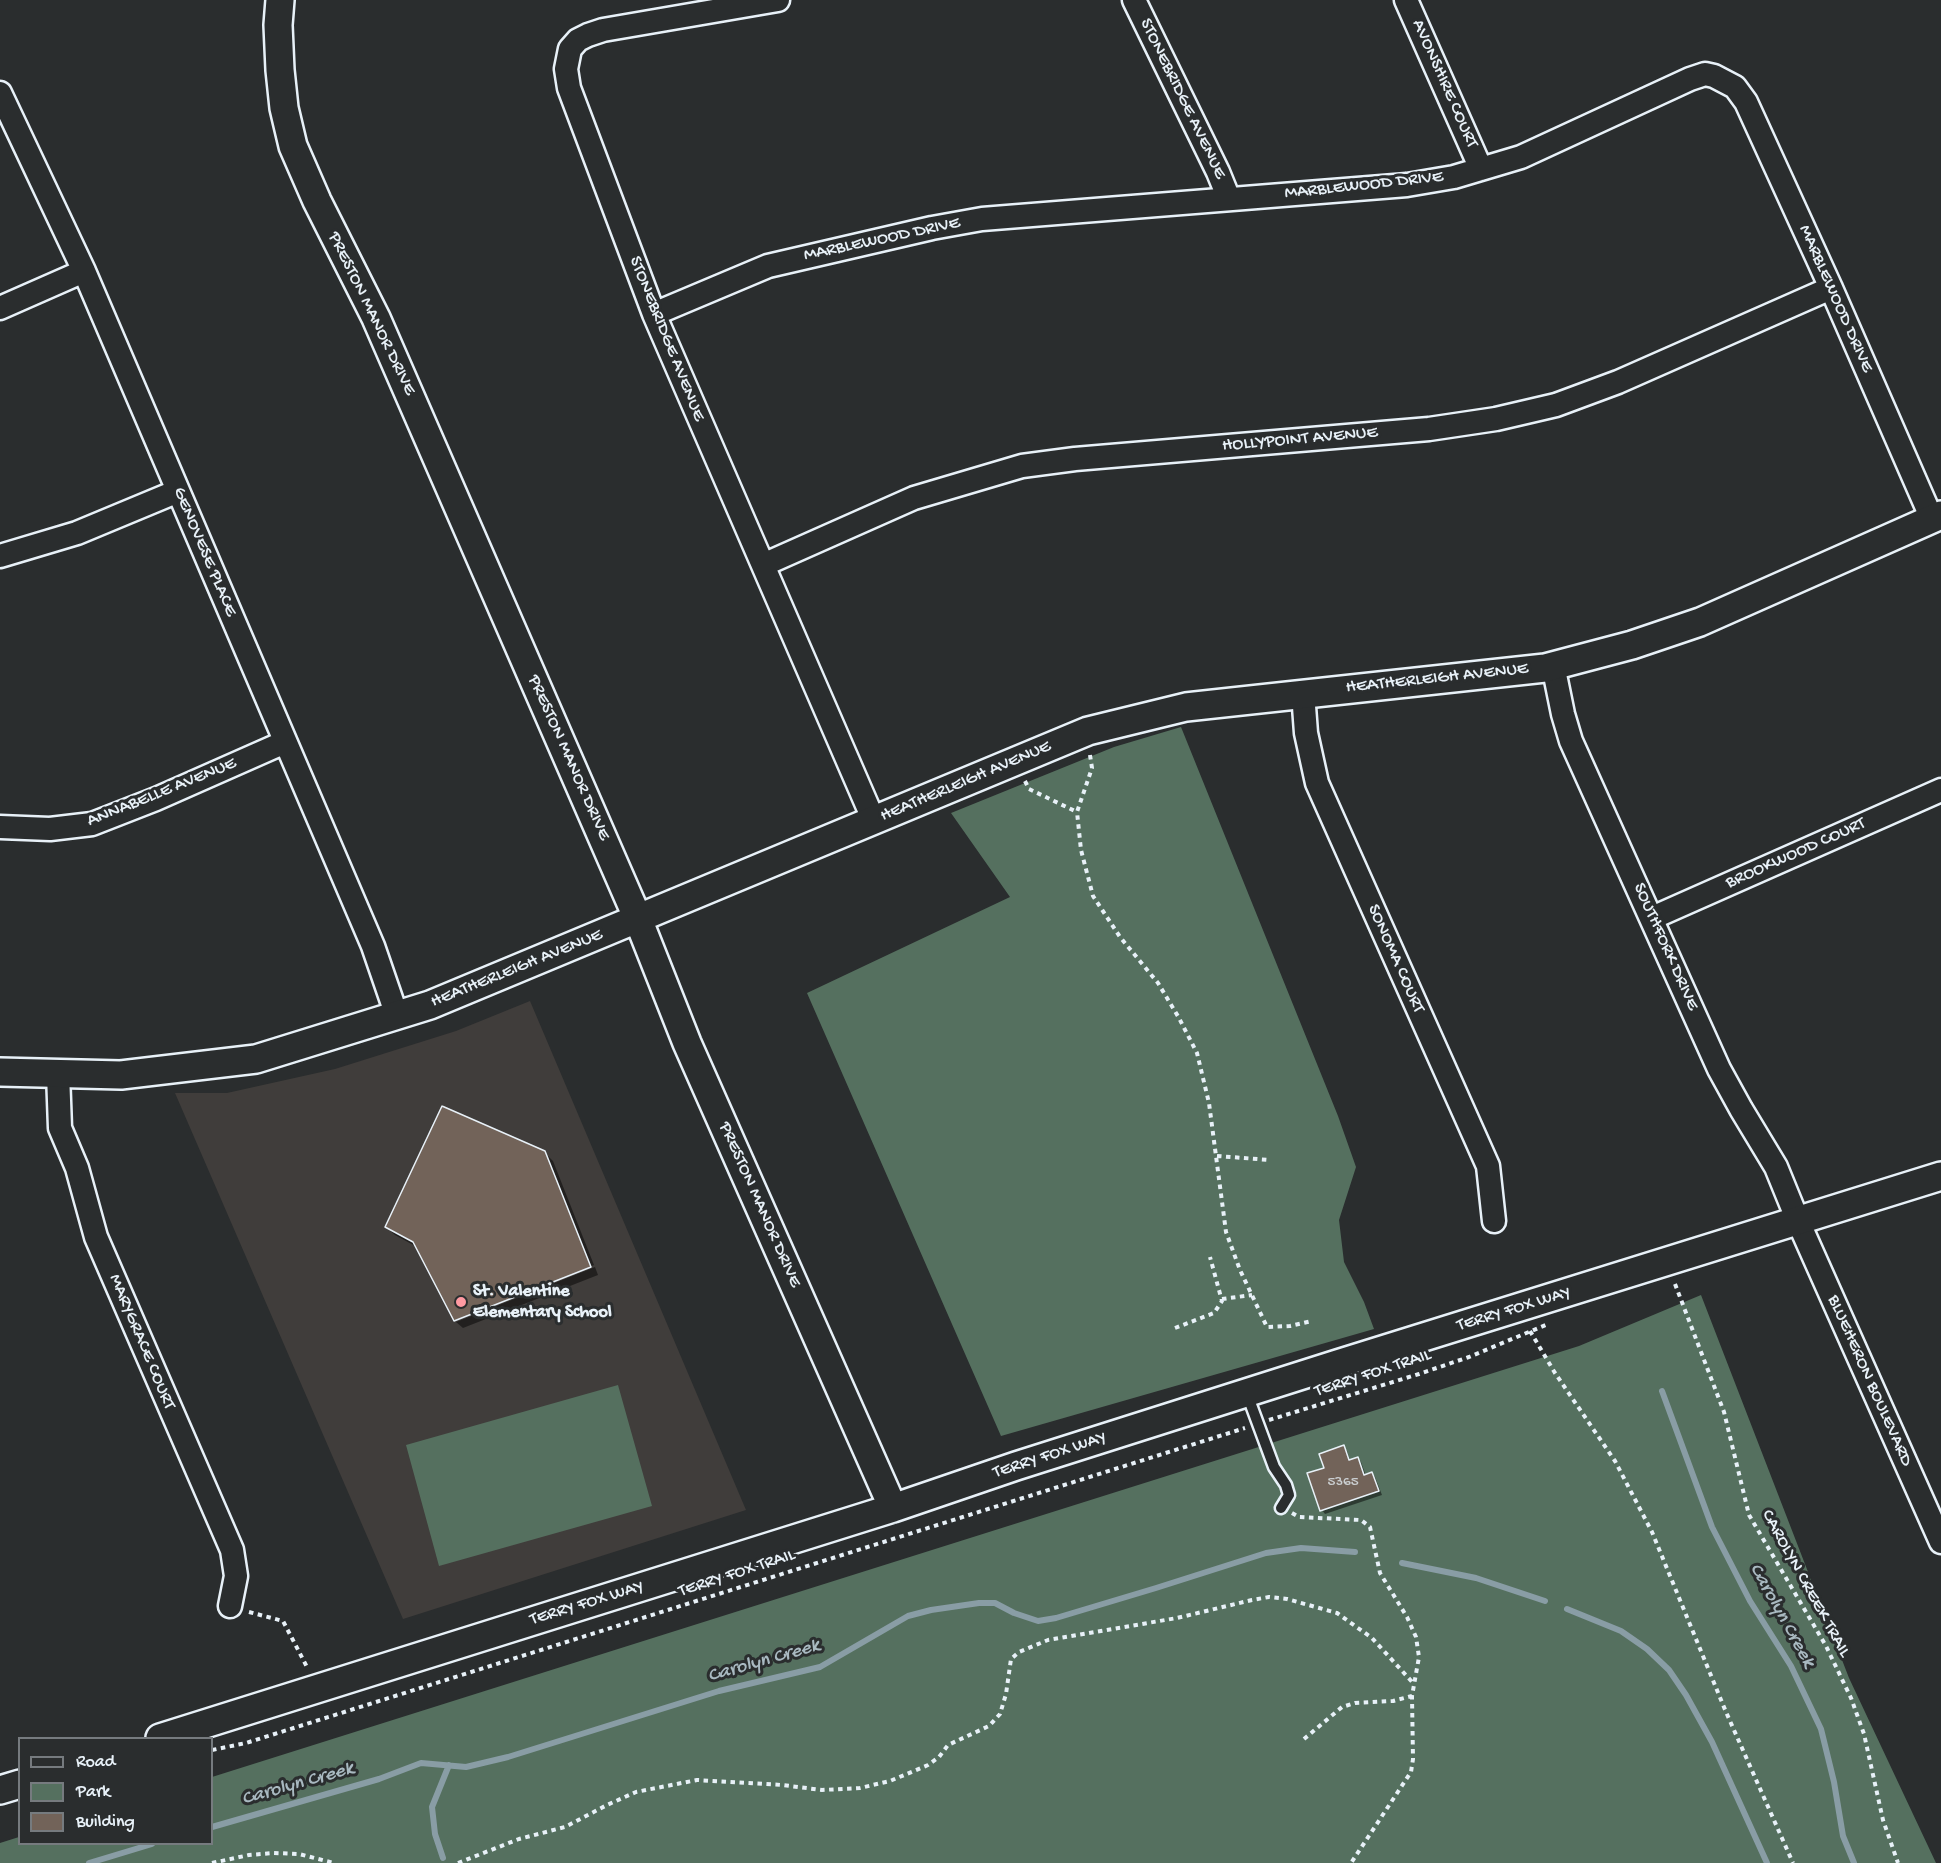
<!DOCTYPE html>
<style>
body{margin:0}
#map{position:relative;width:1941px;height:1863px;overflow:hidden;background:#2a2d2e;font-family:"Gochi Hand",sans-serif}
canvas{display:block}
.legend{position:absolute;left:18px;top:1737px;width:195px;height:108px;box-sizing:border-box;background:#2a2d2e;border:2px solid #767b7f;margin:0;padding:8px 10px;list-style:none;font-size:18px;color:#e8f1f8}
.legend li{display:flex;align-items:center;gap:12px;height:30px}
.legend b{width:30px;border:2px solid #767b7f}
</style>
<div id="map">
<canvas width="1941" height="1863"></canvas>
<ul class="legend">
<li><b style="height:8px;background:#2a2d2e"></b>Road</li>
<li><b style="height:16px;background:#55705f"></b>Park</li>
<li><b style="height:16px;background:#726359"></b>Building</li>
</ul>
</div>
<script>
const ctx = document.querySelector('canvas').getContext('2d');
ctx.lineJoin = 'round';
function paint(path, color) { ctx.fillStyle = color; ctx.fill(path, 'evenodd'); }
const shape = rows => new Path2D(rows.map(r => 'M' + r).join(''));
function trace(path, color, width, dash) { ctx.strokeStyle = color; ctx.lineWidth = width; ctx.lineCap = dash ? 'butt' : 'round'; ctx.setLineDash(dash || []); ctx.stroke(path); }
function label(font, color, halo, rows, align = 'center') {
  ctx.font = font + ' "Gochi Hand",sans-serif'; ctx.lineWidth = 6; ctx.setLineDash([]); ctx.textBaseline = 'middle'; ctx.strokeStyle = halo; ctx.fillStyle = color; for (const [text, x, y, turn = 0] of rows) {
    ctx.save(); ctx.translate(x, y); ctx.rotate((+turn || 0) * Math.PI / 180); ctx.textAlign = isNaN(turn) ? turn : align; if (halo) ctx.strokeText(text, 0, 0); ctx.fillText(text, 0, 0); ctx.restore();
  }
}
const built = shape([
 [530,1001,746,1510,403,1619,175,1093,227,1093,335,1069,456,1031]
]);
const green = shape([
 [1181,727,1338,1116,1356,1167,1339,1220,1344,1262,1364,1302,1374,1329,1001,1436,807,993,1010,897,951,813,1114,747],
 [1701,1295,1849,1678,1936,1863,0,1863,0,1843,19,1837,20,1844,212,1844,212,1777,1579,1346],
 [618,1385,652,1506,439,1566,406,1445]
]);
const shadow = shape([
 [544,1152,553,1161,594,1265,456,1319,456,1321,417,1247,395,1235,386,1227],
 [595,1267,598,1275,463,1328,456,1322],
 [1343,1447,1347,1451,1350,1461,1358,1458,1361,1462,1366,1476,1372,1473,1375,1477,1382,1495,1325,1514,1322,1510,1326,1468]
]);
const stream = shape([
 [1662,1391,1712,1527,1750,1601,1791,1666,1821,1729,1834,1782,1843,1836,1854,1863],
 [1402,1563,1476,1578,1545,1601],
 [1567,1609,1621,1631,1647,1649,1669,1670,1686,1695,1712,1742,1767,1863],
 [212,1827,379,1779,421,1763,466,1767,508,1757,719,1691,820,1667,908,1616,931,1610,979,1603,995,1603,1014,1613,1038,1621,1056,1618,1156,1588,1266,1553,1301,1548,1355,1552],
 [443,1858,435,1834,432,1807,449,1765],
 [89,1863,152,1844]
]);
const building = shape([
 [442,1106,545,1151,591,1267,454,1321,413,1242,385,1227,442,1106],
 [1344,1445,1349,1460,1358,1457,1364,1475,1372,1472,1379,1491,1320,1511,1307,1473,1324,1468,1319,1454,1344,1445]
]);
const path = shape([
 [1090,755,1092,768,1077,812,1081,850,1093,896,1120,937,1158,983,1179,1018,1197,1053,1209,1103,1226,1232,1240,1270,1267,1327,1290,1326,1312,1321],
 [1025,781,1029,789,1077,812],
 [1217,1156,1270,1160],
 [1675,1284,1724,1412,1749,1515,1826,1646,1851,1698,1864,1734,1883,1820,1898,1863],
 [1222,1299,1252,1295],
 [1175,1328,1214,1313,1222,1301,1210,1257],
 [1530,1331,1555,1373,1615,1461,1652,1532,1726,1712,1793,1863],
 [1269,1420,1419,1374,1469,1357,1548,1324],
 [1292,1513,1299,1517,1361,1520,1370,1527,1380,1573,1407,1617,1416,1637,1419,1657,1412,1696,1413,1759,1411,1772,1351,1863],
 [249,1612,283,1621,308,1669],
 [1304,1739,1342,1707,1355,1703,1393,1701,1412,1696],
 [212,1750,246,1743,1245,1428],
 [212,1863,249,1855,274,1853,299,1854,334,1863],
 [458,1863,519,1839,565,1827,607,1805,636,1792,697,1780,782,1785,822,1790,860,1788,890,1781,928,1765,939,1757,948,1745,989,1726,1000,1714,1006,1694,1011,1659,1019,1652,1048,1640,1177,1618,1252,1600,1269,1597,1287,1599,1337,1613,1372,1638,1414,1684]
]);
const service = shape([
 [1247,1394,1274,1467,1286,1485,1289,1495,1281,1508]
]);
const minor = shape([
 [778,0,603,30,588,35,578,40,570,49,566,69,569,88,654,314,874,821],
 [1134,0,1218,172,1229,199],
 [1406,0,1481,169],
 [0,93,84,271,373,946,397,1016],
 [0,308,84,271],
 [654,314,768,266,932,228,982,219,1407,185,1454,177,1521,157,1690,79,1705,74,1714,76,1735,87,1746,102,1831,288,1932,519],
 [0,556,77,533,178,491],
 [763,565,914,498,1022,466,1075,459,1429,429,1496,419,1556,405,1618,382,1831,288],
 [1553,665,1563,714,1571,741,1719,1069,1741,1109,1776,1167,1798,1221,1941,1542],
 [1303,693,1306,733,1317,783,1488,1166,1494,1221],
 [0,827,50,829,92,824,156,799,285,742],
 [1652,918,1941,790],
 [58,1073,60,1128,77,1168,96,1237,232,1550,236,1576,230,1606]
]);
const tertiary = shape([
 [280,0,278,25,280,70,284,108,293,146,317,201,376,318,638,919,687,1043,893,1508],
 [0,1072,121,1075,256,1059,430,1005,1088,731,1186,707,1545,668,1632,645,1700,622,1941,515],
 [160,1738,893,1508,1016,1466,1337,1364,1941,1176],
 [0,1790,20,1784]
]);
const markers = [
 [461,1302,6,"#ff9aa2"]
];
const numberNames = [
 ["5365",1343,1483]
];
const streetNames = [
 ["AVONSHIRE COURT",1444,84,66],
 ["STONEBRIDGE AVENUE",1182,99,64],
 ["MARBLEWOOD DRIVE",1364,186,-6],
 ["MARBLEWOOD DRIVE",882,240,-12],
 ["MARBLEWOOD DRIVE",1835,299,66],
 ["PRESTON MANOR DRIVE",371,314,64],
 ["STONEBRIDGE AVENUE",666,339,68],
 ["HOLLYPOINT AVENUE",1300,440,-5],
 ["GENOVESE PLACE",204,552,67],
 ["HEATHERLEIGH AVENUE",1437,679,-6],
 ["PRESTON MANOR DRIVE",568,758,66],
 ["HEATHERLEIGH AVENUE",966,782,-23],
 ["ANNABELLE AVENUE",162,793,-22],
 ["BROOKWOOD COURT",1796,854,-24],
 ["SOUTHFORK DRIVE",1665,947,66],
 ["SONOMA COURT",1395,959,66],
 ["HEATHERLEIGH AVENUE",517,969,-22],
 ["PRESTON MANOR DRIVE",759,1205,66],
 ["TERRY FOX WAY",1514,1310,-17],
 ["MARYGRACE COURT",141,1342,67],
 ["TERRY FOX TRAIL",1373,1374,-18],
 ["BLUEHERON BOULEVARD",1869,1381,66],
 ["TERRY FOX WAY",1050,1456,-18],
 ["TERRY FOX TRAIL",737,1574,-18],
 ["CAROLYN CREEK TRAIL",1805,1584,61],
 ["TERRY FOX WAY",587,1604,-17]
];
const poiNames = [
 ["St. Valentine",473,1292],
 ["Elementary School",473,1313]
];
const waterNames = [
 ["Carolyn Creek",1781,1616,61],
 ["Carolyn Creek",764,1662,-16],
 ["Carolyn Creek",298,1785,-16]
];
paint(built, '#403d3b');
paint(green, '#55705f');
paint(shadow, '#0007');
trace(stream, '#899da5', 6);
paint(building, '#726359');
trace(building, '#e8f1f8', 1.5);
trace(service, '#e8f1f8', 15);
trace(minor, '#e8f1f8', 27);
trace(tertiary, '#e8f1f8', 32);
trace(path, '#e8f1f8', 4, [4.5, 4.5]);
trace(service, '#2a2d2e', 10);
trace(minor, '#2a2d2e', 22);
trace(tertiary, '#2a2d2e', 27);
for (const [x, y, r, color] of markers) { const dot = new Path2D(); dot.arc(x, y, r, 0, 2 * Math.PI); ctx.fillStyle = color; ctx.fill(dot); trace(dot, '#2a2d2e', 2); }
label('15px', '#caced0', null, numberNames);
label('18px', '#e8f1f8', '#2a2d2e', streetNames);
label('bold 18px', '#e8f1f8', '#2a2d2e', poiNames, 'left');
label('italic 20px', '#a9b9c1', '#2a2d2e', waterNames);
</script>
